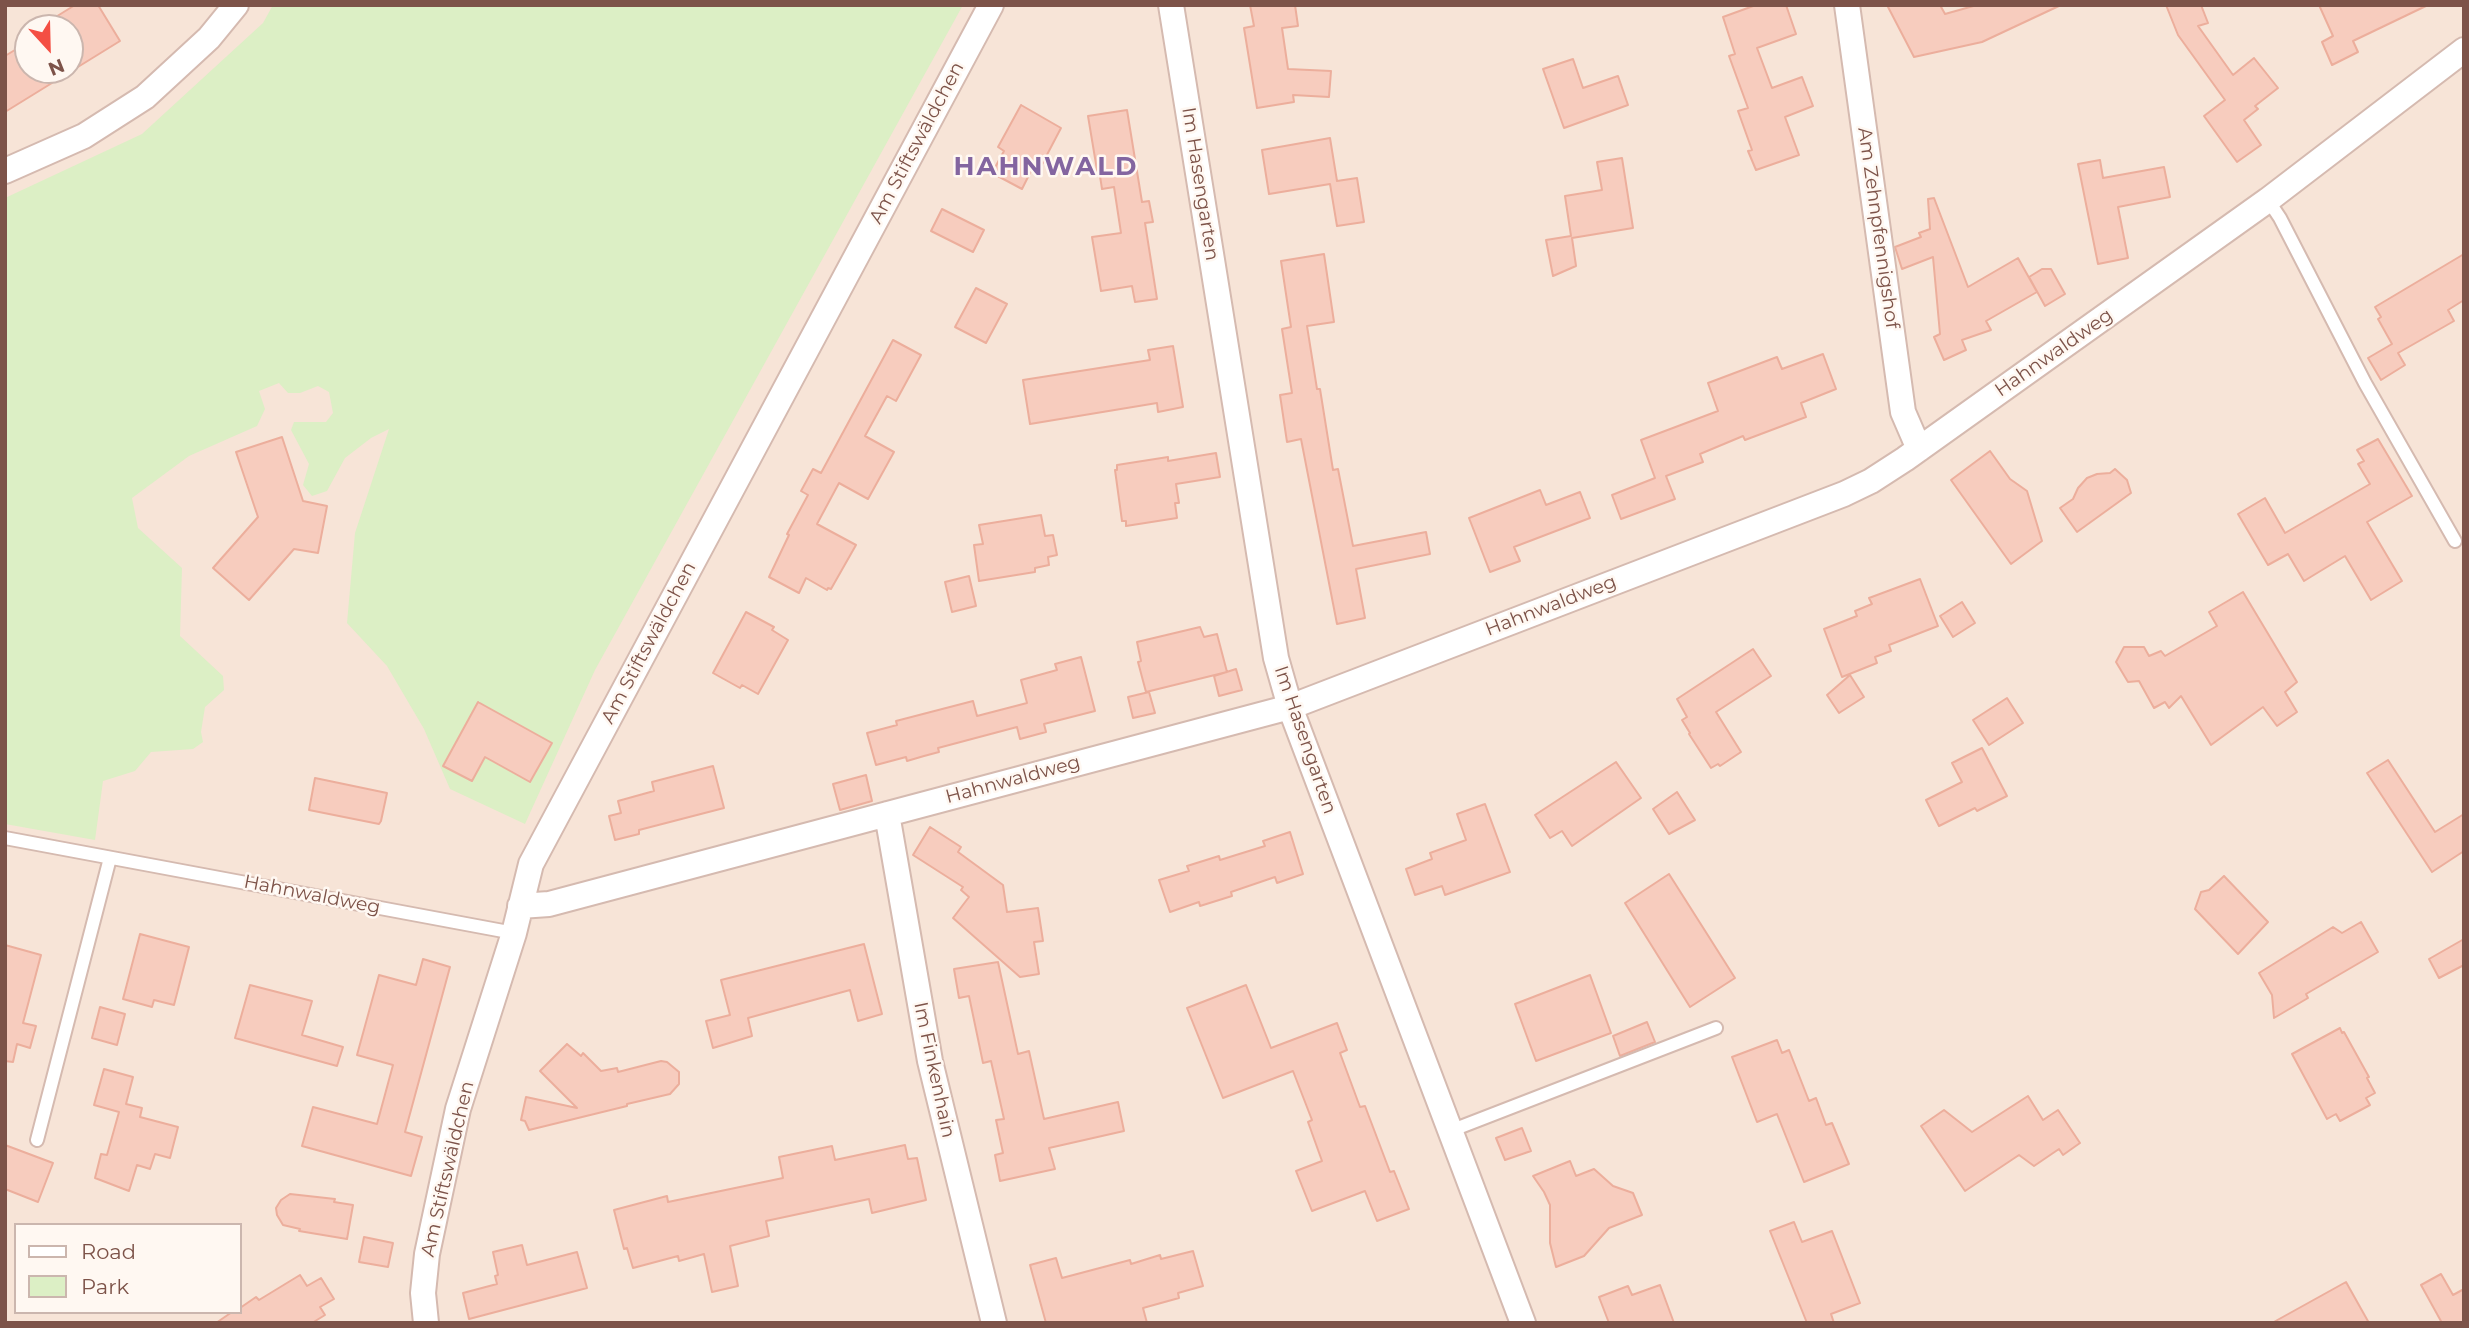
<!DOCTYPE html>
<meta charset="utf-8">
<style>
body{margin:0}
#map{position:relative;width:2469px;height:1328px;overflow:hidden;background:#fef3e9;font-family:Montserrat,sans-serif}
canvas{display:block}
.frame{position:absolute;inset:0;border:7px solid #7d5349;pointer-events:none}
.legend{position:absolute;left:14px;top:1223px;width:228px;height:91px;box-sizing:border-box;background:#fff8f2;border:2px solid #cbb6ae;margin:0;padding:9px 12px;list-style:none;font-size:21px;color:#7d5349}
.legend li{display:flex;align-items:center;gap:14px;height:35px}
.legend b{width:35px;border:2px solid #cbb6ae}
.north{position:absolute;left:14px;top:14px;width:70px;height:70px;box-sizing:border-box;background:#fff8f2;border:2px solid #cbb6ae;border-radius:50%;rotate:158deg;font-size:19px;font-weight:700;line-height:28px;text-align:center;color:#7d5349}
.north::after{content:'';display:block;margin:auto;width:24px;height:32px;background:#f44f43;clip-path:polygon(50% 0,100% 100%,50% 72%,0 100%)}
</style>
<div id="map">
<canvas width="2469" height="1328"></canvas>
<div class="frame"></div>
<ul class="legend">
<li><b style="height:9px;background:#fff"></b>Road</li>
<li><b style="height:19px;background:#dcefc5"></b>Park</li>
</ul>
<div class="north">N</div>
</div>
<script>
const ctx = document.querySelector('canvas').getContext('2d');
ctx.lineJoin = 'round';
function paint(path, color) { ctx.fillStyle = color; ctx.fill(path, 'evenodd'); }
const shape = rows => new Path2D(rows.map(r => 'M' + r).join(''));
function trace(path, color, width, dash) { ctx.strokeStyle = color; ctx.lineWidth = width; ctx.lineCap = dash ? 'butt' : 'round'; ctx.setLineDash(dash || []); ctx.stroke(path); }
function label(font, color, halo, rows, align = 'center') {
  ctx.font = font + ' Montserrat,sans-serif'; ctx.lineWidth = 5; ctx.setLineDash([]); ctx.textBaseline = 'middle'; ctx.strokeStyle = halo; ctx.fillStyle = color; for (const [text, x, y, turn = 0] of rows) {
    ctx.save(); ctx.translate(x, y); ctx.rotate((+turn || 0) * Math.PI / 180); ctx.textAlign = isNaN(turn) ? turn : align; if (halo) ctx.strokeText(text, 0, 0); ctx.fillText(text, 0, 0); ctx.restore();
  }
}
const residential = shape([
 [5,5,2464,5,2464,1323,5,1323],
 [28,28,70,28,70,70,28,70],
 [16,1225,240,1225,240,1312,16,1312]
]);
const green = shape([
 [273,5,963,5,595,670,525,824,450,789,424,729,387,666,347,623,355,533,389,429,371,438,345,458,327,491,312,496,303,485,309,464,291,430,294,422,326,422,333,413,329,392,318,386,300,393,288,393,279,383,259,391,265,409,257,426,189,456,132,498,138,528,182,568,180,636,223,676,224,690,205,707,201,732,203,742,193,749,151,752,135,771,103,781,95,840,5,824,5,198,142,134,263,23]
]);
const building = shape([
 [75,5,98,5,120,41,5,112,5,56,28,42,28,70,70,70,70,28,38,28,75,5],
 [1250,5,1295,5,1298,26,1282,28,1288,69,1331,71,1329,97,1293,95,1294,102,1257,108,1244,28,1254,26,1250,5],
 [1756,5,1786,5,1796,34,1757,48,1772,88,1802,77,1813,106,1785,117,1799,155,1756,170,1748,151,1752,150,1738,111,1748,108,1729,56,1735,54,1723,17,1756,5],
 [1887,5,1940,5,1945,14,1977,5,2061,5,1982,42,1914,57,1887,5],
 [2166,5,2201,5,2208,23,2198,26,2233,75,2254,58,2278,88,2255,106,2258,109,2244,120,2261,145,2237,162,2204,116,2225,100,2178,35,2166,5],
 [2319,5,2428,5,2353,41,2358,52,2332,65,2322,42,2333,36,2319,5],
 [1573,59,1583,88,1618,76,1628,105,1564,128,1543,69,1573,59],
 [1021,105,1061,128,1039,170,1033,167,1022,189,992,173,1004,151,998,147,1021,105],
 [1127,110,1142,202,1149,201,1153,222,1145,223,1157,299,1135,302,1132,286,1101,291,1092,237,1121,233,1114,187,1102,189,1100,176,1098,176,1088,116,1127,110],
 [1330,138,1337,181,1357,178,1364,222,1337,226,1330,184,1269,194,1262,150,1330,138],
 [1622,158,1633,228,1572,238,1576,266,1553,276,1546,240,1571,236,1565,196,1602,190,1597,162,1622,158],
 [2100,160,2103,178,2164,167,2170,197,2118,207,2128,258,2098,264,2078,164,2100,160],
 [1934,198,1968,287,2018,258,2037,292,1986,321,1991,330,1962,340,1966,350,1944,360,1934,337,1940,334,1933,257,1902,269,1895,247,1921,237,1919,233,1930,229,1928,199,1934,198],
 [942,209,984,230,973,252,931,231,942,209],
 [1324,254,1334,322,1307,326,1317,389,1320,389,1333,470,1338,469,1353,546,1426,532,1430,554,1356,569,1365,618,1337,624,1301,439,1287,442,1280,395,1292,393,1282,329,1291,327,1281,261,1324,254],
 [2464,254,2464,300,2448,310,2454,321,2398,353,2405,365,2381,380,2368,358,2392,344,2378,319,2381,317,2375,307,2464,254],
 [2042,269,2051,269,2065,294,2045,306,2029,277,2042,269],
 [976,288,1007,304,986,343,955,327,976,288],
 [893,340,921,355,896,401,887,396,865,436,894,452,868,499,839,483,817,524,856,545,831,589,828,588,827,590,806,578,799,593,769,577,789,535,787,534,808,495,801,491,813,469,821,473,893,340],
 [1173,346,1183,407,1158,412,1157,403,1030,424,1023,380,1150,360,1148,350,1173,346],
 [1823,354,1836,389,1801,403,1806,417,1745,440,1743,436,1700,454,1703,462,1666,476,1675,499,1621,519,1612,495,1655,478,1641,440,1718,411,1708,383,1777,357,1782,369,1823,354],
 [282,437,303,501,327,506,318,553,294,549,249,600,213,568,258,517,236,452,282,437],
 [2378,439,2412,496,2367,522,2402,581,2371,600,2345,556,2304,581,2288,554,2268,565,2238,514,2265,498,2285,533,2370,484,2358,464,2364,461,2357,450,2378,439],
 [1990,451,2010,479,2027,491,2042,541,2011,564,1951,480,1990,451],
 [1216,453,1220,477,1176,484,1179,503,1175,503,1177,518,1126,526,1126,521,1122,521,1115,470,1117,470,1117,465,1168,457,1168,461,1216,453],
 [2115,469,2127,480,2131,493,2077,532,2060,508,2073,499,2078,488,2087,478,2097,474,2110,473,2115,469],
 [1540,490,1546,505,1580,492,1590,518,1514,547,1520,561,1490,572,1469,518,1540,490],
 [1041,515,1045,536,1053,535,1057,555,1048,557,1049,565,1035,568,1035,572,979,581,974,545,983,544,979,525,1041,515],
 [969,576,976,606,952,612,945,582,969,576],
 [1920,579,1938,626,1889,645,1891,651,1875,657,1877,663,1842,677,1824,629,1857,616,1855,611,1872,604,1869,598,1920,579],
 [2243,592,2297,682,2285,692,2297,712,2277,726,2263,707,2211,745,2181,696,2169,708,2165,702,2154,708,2139,681,2128,682,2116,662,2124,647,2144,647,2149,656,2161,651,2165,656,2217,626,2209,612,2243,592],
 [1962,602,1975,623,1953,637,1940,616,1962,602],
 [746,612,774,627,772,630,788,640,758,694,742,685,740,688,713,673,746,612],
 [1200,627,1204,637,1217,634,1227,672,1146,692,1138,662,1141,661,1137,642,1200,627],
 [1753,649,1771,676,1716,712,1741,752,1720,766,1718,764,1711,768,1689,734,1690,733,1682,720,1687,717,1677,699,1753,649],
 [1081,657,1095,711,1044,724,1046,732,1020,739,1017,727,938,748,939,752,924,756,907,761,906,757,876,765,867,733,897,725,896,721,973,701,977,716,1027,703,1021,680,1057,670,1055,664,1081,657],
 [1236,669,1242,690,1219,696,1214,676,1236,669],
 [1850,675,1864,697,1839,713,1827,695,1850,675],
 [1149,692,1155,713,1133,718,1128,697,1149,692],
 [2007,698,2023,723,1989,745,1973,720,2007,698],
 [478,702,552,743,530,782,485,757,472,781,443,766,478,702],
 [1982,748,2007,796,1977,811,1975,808,1939,826,1926,800,1962,782,1952,763,1982,748],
 [2388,760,2435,832,2464,814,2464,851,2432,872,2367,773,2388,760],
 [1616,762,1641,798,1572,846,1562,831,1550,838,1535,815,1616,762],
 [713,766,724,808,639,830,639,834,615,840,609,816,621,813,618,801,654,791,652,782,713,766],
 [866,775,872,801,840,810,833,784,866,775],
 [315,778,387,793,381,821,379,824,309,810,315,778],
 [1677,792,1695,820,1669,834,1653,809,1677,792],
 [1485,804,1510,872,1445,895,1442,886,1415,895,1406,869,1432,859,1430,853,1466,840,1457,814,1485,804],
 [930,827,961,847,958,852,1003,885,1007,912,1038,908,1043,941,1034,942,1039,974,1020,977,953,918,969,897,961,890,963,887,913,855,930,827],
 [1290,832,1303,874,1277,883,1275,877,1231,892,1232,896,1200,906,1199,902,1170,912,1159,880,1189,871,1187,866,1219,856,1220,860,1265,846,1263,841,1290,832],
 [1669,874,1735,978,1690,1007,1625,903,1669,874],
 [2224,876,2268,922,2238,954,2195,909,2201,892,2209,890,2224,876],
 [2361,922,2378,952,2306,994,2308,998,2274,1018,2272,995,2259,973,2333,927,2342,933,2361,922],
 [140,934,189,947,174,1005,154,1000,152,1007,123,999,140,934],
 [2464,939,2464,965,2439,978,2429,959,2464,939],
 [864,944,882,1014,858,1021,850,990,748,1018,752,1036,713,1048,706,1021,730,1015,721,980,864,944],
 [5,945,41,955,23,1023,36,1026,30,1048,17,1044,13,1062,5,1061,5,945],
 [423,959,450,967,405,1132,422,1137,411,1176,302,1146,313,1107,377,1124,393,1065,357,1055,379,975,416,985,423,959],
 [998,962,1018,1054,1029,1051,1044,1119,1118,1102,1124,1131,1049,1148,1055,1169,1000,1181,995,1155,1003,1153,996,1120,1004,1119,991,1061,983,1063,969,996,959,998,954,969,998,962],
 [1590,975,1611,1033,1536,1061,1515,1004,1590,975],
 [250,985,312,1001,302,1035,343,1047,337,1066,235,1038,250,985],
 [1246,985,1271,1048,1337,1023,1347,1050,1340,1053,1360,1107,1365,1106,1390,1172,1394,1171,1409,1209,1377,1221,1365,1191,1312,1211,1296,1171,1322,1161,1308,1122,1312,1120,1293,1071,1223,1098,1187,1008,1246,985],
 [100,1007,125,1014,117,1045,92,1038,100,1007],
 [1647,1022,1655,1042,1620,1056,1613,1036,1647,1022],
 [2340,1028,2342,1033,2344,1032,2369,1077,2367,1078,2375,1093,2366,1098,2370,1105,2340,1121,2336,1114,2327,1119,2292,1054,2340,1028],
 [1777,1040,1782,1053,1789,1050,1809,1101,1816,1098,1826,1125,1832,1123,1849,1164,1804,1182,1777,1114,1757,1122,1732,1057,1777,1040],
 [567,1044,581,1056,583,1053,601,1071,617,1068,618,1072,661,1061,667,1062,679,1072,679,1084,670,1094,627,1104,627,1106,529,1130,525,1121,521,1120,526,1097,577,1108,540,1071,567,1044],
 [104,1069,133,1077,126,1104,142,1108,140,1117,178,1127,170,1158,155,1154,150,1169,137,1165,129,1191,95,1178,101,1154,107,1155,119,1112,94,1105,104,1069],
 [2028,1096,2043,1120,2058,1110,2080,1143,2063,1155,2059,1149,2034,1166,2019,1155,1965,1191,1921,1126,1944,1110,1972,1132,2028,1096],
 [1522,1128,1531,1151,1505,1160,1496,1138,1522,1128],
 [5,1145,53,1163,38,1202,5,1189,5,1145],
 [905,1145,908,1159,917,1158,926,1200,872,1213,869,1199,766,1221,769,1236,730,1246,738,1286,712,1292,704,1254,679,1261,678,1256,633,1268,627,1248,624,1249,614,1210,667,1196,668,1202,783,1178,779,1157,832,1146,835,1160,905,1145],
 [1570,1161,1576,1176,1594,1169,1613,1186,1633,1193,1642,1215,1609,1228,1584,1256,1556,1267,1550,1243,1550,1205,1544,1192,1533,1176,1570,1161],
 [290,1194,335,1199,334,1202,353,1205,347,1239,299,1231,300,1229,283,1225,277,1215,276,1208,281,1200,290,1194],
 [1794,1222,1802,1242,1832,1231,1860,1303,1831,1314,1834,1323,1807,1323,1770,1231,1794,1222],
 [364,1237,393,1243,388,1267,359,1262,364,1237],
 [522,1245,527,1265,577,1252,587,1288,469,1319,463,1293,497,1284,495,1276,498,1275,493,1252,522,1245],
 [1193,1251,1203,1286,1178,1293,1179,1298,1143,1308,1147,1323,1046,1323,1030,1265,1056,1258,1062,1278,1130,1260,1131,1264,1160,1255,1161,1259,1193,1251],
 [2441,1274,2453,1295,2464,1289,2464,1323,2442,1323,2421,1285,2441,1274],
 [300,1275,307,1286,321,1278,334,1299,320,1307,325,1315,312,1323,216,1323,232,1312,240,1312,240,1308,256,1297,259,1300,300,1275],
 [2346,1282,2369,1323,2272,1323,2346,1282],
 [1660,1285,1674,1323,1609,1323,1599,1297,1628,1286,1632,1295,1660,1285]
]);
const lane = shape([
 [2268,200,2280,218,2365,383,2455,541],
 [5,838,514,933],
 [1450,1131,1716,1028],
 [37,1140,110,858]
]);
const street = shape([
 [1171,5,1276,658,1290,707,1523,1323],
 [1847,5,1903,412,1919,449],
 [5,171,84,136,145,97,209,38,236,5],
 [887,814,930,1061,994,1323],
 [520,906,549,904,1290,707,1844,494,1871,481,1905,459,2268,200,2464,50],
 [426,1323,423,1293,427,1254,458,1109,514,933,531,864,991,5]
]);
const streetNames = [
 ["Am Stiftswäldchen",917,143,-62],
 ["Im Hasengarten",1200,184,81],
 ["Am Zehnpfennigshof",1878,228,82],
 ["Hahnwaldweg",2054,353,-35],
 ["Hahnwaldweg",1551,606,-21],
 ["Am Stiftswäldchen",649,643,-62],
 ["Im Hasengarten",1305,740,71],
 ["Hahnwaldweg",1013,780,-15],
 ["Hahnwaldweg",312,895,11],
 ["Im Finkenhain",934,1070,78],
 ["Am Stiftswäldchen",448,1169,-77]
];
const districtNames = [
 ["HAHNWALD",1046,167]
];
paint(residential, '#f7e4d7');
paint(green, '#dcefc5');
paint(building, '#f7ccbe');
trace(building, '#ecae9c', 2);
trace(lane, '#d5bab0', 16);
trace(street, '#d5bab0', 28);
trace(lane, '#fff', 12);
trace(street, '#fff', 24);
label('19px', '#7d5349', '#fff8f2', streetNames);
ctx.letterSpacing = '2px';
label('bold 26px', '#8365a0', '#fff8f2', districtNames);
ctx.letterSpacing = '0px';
</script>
